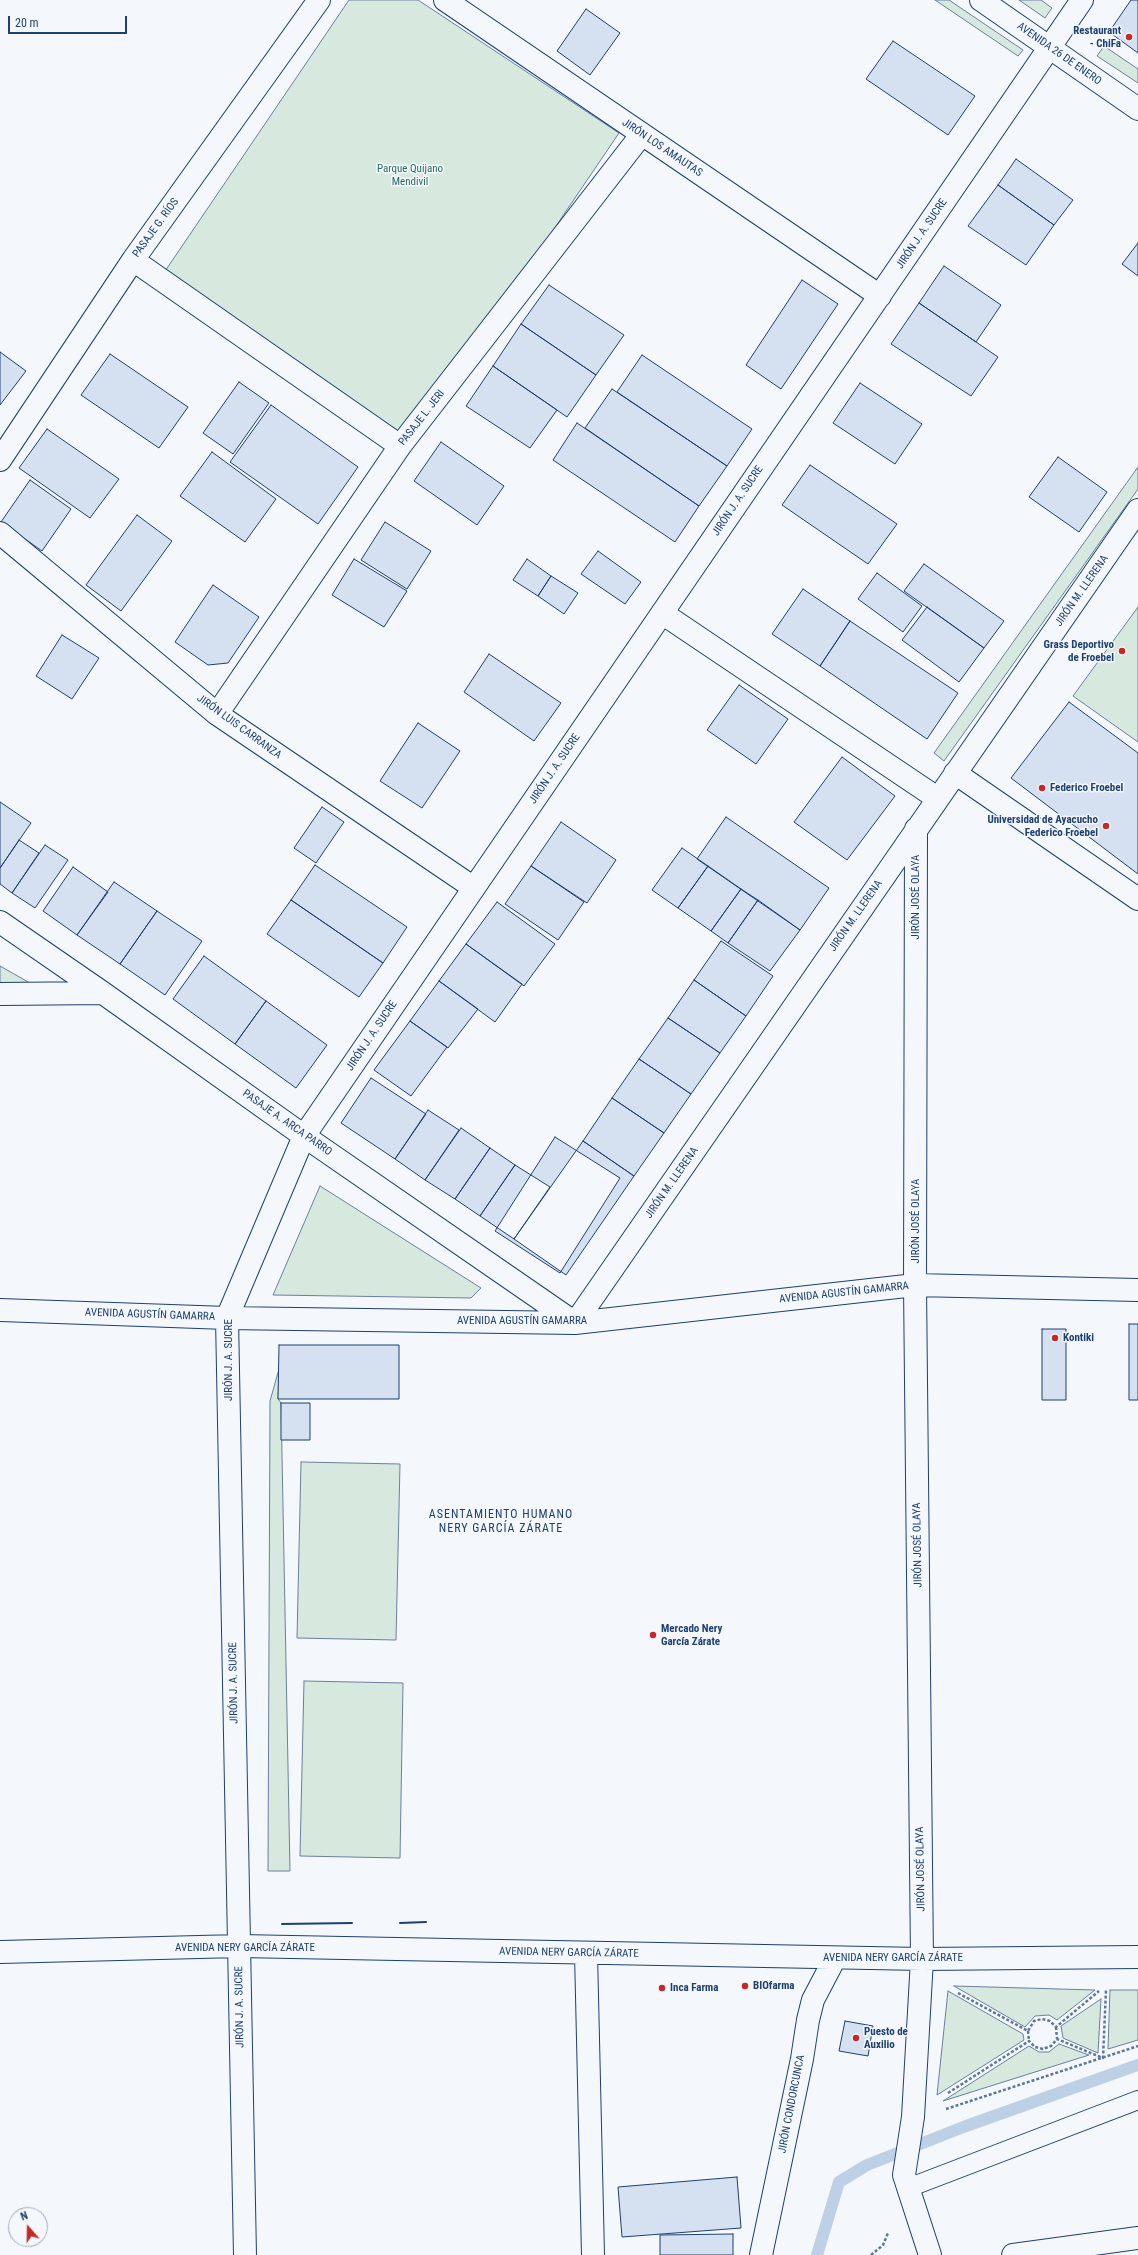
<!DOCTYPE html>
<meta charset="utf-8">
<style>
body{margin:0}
#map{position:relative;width:1138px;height:2255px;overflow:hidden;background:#f4f7fb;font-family:"Roboto Condensed",sans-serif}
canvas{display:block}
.north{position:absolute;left:8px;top:2207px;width:40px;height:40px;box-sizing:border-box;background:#f4f7fb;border:1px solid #9eadc5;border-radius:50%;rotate:340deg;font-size:11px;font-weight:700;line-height:16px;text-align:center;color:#1d3f73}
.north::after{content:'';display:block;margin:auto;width:14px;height:18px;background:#c62828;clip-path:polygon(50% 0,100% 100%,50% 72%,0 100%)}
.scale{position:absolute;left:8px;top:16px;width:119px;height:18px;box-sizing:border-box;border:2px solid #1d3f73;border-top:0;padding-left:5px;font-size:12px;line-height:14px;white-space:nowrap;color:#1d3f73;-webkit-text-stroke:3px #f4f7fb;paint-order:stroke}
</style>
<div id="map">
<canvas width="1138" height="2255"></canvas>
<div class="north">N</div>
<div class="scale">20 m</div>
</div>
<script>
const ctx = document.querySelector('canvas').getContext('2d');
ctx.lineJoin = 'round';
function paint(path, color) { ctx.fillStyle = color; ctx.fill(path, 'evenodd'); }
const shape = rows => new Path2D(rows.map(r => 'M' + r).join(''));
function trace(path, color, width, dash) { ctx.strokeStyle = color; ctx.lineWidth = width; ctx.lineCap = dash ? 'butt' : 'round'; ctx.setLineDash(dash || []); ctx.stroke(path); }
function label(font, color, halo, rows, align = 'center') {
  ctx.font = font + ' "Roboto Condensed",sans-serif'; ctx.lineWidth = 3; ctx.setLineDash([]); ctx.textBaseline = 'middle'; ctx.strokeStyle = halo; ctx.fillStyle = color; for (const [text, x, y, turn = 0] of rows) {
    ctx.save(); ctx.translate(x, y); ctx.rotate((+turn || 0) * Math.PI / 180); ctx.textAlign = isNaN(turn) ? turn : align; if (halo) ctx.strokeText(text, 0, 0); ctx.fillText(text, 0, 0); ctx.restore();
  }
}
const green = shape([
 [349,0,418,0,619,133,405,449,157,283,349,0],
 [935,0,949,0,1023,50,1018,56,935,0],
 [1019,0,1041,0,1052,8,1045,18,1019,0],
 [1104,46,1138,69,1138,83,1097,56,1104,46],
 [1138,467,1138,489,944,761,934,753,1138,467],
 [1138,607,1138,742,1073,696,1138,607],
 [0,966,51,995,0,997,0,966],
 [320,1186,481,1288,471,1298,273,1295,320,1186],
 [279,1369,278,1399,281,1403,290,1871,268,1871,270,1401,279,1369],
 [301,1462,400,1464,396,1640,297,1638,301,1462],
 [304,1681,403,1683,400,1858,300,1856,304,1681],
 [954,1986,1095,1990,1057,2020,1049,2015,1035,2016,1025,2027,954,1986],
 [1110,1990,1138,1990,1138,2040,1108,2049,1110,1990],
 [948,1991,1023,2034,1024,2040,937,2095,948,1991],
 [1101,1999,1098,2053,1063,2038,1061,2026,1101,1999],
 [1059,2044,1089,2055,943,2101,1029,2046,1039,2052,1049,2052,1059,2044]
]);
const stream = shape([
 [817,2255,839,2182,867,2165,966,2126,1138,2065]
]);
const building = shape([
 [1131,0,1138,0,1138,53,1109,32,1131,0],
 [586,9,620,33,590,75,557,51,586,9],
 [893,41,975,96,948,135,866,79,893,41],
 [1016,159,1073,200,1054,225,998,185,1016,159],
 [998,185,1054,225,1026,265,968,226,998,185],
 [1138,243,1138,276,1122,264,1138,243],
 [944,266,1001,305,976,342,919,303,944,266],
 [802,280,838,304,781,389,746,365,802,280],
 [549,285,624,335,596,375,521,324,549,285],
 [919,303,998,357,971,396,891,344,919,303],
 [521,324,596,375,567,417,493,366,521,324],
 [0,352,26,371,0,405,0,352],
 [110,354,188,407,159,448,81,395,110,354],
 [642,355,752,429,727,466,617,392,642,355],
 [493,366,557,410,530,448,466,406,493,366],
 [239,382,269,403,233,454,203,433,239,382],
 [860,383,922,424,895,464,833,423,860,383],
 [612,389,727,466,699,506,585,428,612,389],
 [271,405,358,467,318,524,230,462,271,405],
 [577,423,699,506,675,542,553,460,577,423],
 [47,429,119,479,90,518,19,468,47,429],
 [441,442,504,486,477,525,414,481,441,442],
 [212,452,276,499,245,542,180,496,212,452],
 [1058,457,1107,492,1079,532,1029,497,1058,457],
 [810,465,897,524,868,564,782,505,810,465],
 [30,480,71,509,42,551,1,522,30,480],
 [137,515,172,541,121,611,86,585,137,515],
 [385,522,431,551,407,589,361,560,385,522],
 [598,551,641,582,625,604,581,574,598,551],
 [354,559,407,591,384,627,332,595,354,559],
 [527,559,551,576,538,596,513,580,527,559],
 [924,564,1004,621,984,648,904,591,924,564],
 [877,573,922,606,903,632,858,599,877,573],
 [551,576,578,593,564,614,538,596,551,576],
 [213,585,259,617,228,663,208,665,175,642,213,585],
 [803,589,850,621,820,666,772,634,803,589],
 [927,607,984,648,959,682,902,640,927,607],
 [850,621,958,693,927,739,820,666,850,621],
 [62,635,99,658,72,699,36,676,62,635],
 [489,654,561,703,534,741,464,692,489,654],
 [739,685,788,719,756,764,707,730,739,685],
 [1069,702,1138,753,1138,874,1011,778,1069,702],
 [418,723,460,751,422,808,380,781,418,723],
 [842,757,895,796,847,860,794,822,842,757],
 [0,802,31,823,0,868,0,802],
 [322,807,344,822,316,863,294,848,322,807],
 [726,817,829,888,800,930,697,859,726,817],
 [561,822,616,860,587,903,531,866,561,822],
 [19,840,39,853,12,893,0,884,0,868,19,840],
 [45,845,68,860,35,908,12,893,45,845],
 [682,848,708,866,678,908,652,890,682,848],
 [315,865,407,927,383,963,291,900,315,865],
 [531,866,584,902,558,940,505,904,531,866],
 [708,866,741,889,711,931,678,908,708,866],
 [73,867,108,892,77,935,43,911,73,867],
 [114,882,157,911,120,964,77,935,114,882],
 [741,889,758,900,728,943,711,931,741,889],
 [291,900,383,963,359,997,267,934,291,900],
 [758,900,800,930,770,971,728,943,758,900],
 [497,902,555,944,524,986,466,944,497,902],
 [157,911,202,941,165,995,120,964,157,911],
 [721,941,773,976,746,1016,694,980,721,941],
 [466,944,522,984,495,1022,439,981,466,944],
 [204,956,266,1001,235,1044,173,999,204,956],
 [694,980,746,1016,720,1053,668,1018,694,980],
 [439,981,478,1009,448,1048,410,1021,439,981],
 [266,1001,327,1045,296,1088,235,1044,266,1001],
 [668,1018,720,1053,691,1094,639,1059,668,1018],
 [410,1021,447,1047,411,1096,374,1070,410,1021],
 [639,1059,691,1094,664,1133,612,1098,639,1059],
 [371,1078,426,1114,395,1159,341,1123,371,1078],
 [612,1098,664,1133,634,1176,583,1141,612,1098],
 [428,1110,459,1130,425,1180,395,1159,428,1110],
 [461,1128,490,1148,455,1199,425,1180,461,1128],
 [555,1137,620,1178,560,1273,495,1231,555,1137],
 [583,1141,634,1176,566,1275,514,1239,583,1141],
 [490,1148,515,1165,480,1216,455,1199,490,1148],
 [515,1165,550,1187,514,1239,480,1216,515,1165],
 [1129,1324,1138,1324,1138,1400,1129,1400,1129,1324],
 [1042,1329,1066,1329,1066,1400,1042,1400,1042,1329],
 [279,1345,399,1345,399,1399,278,1399,279,1345],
 [281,1403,310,1403,310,1440,281,1440,281,1403],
 [845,2021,873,2026,868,2056,839,2051,845,2021],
 [737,2177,741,2228,622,2237,618,2187,737,2177],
 [733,2234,733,2255,660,2255,660,2235,733,2234]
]);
const path = shape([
 [958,1993,1028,2031,1034,2021,1042,2019,1050,2021,1056,2027,1099,1991],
 [1056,2027,1057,2039],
 [1028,2031,1029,2041],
 [948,2093,1029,2041,1035,2047,1043,2049,1051,2046,1057,2039,1103,2058,1106,1990],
 [946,2109,1138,2046],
 [871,2255,883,2245,888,2233]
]);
const service = shape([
 [908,2188,1138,2100]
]);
const minor = shape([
 [445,0,880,296],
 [981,0,1138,109],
 [133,260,400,446],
 [0,460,133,260,319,0],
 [0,533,217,714,474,888],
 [662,613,937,798],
 [217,714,400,446,642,134],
 [955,773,1138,899],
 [916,829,915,1285,922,1959,913,2117,904,2175,930,2255],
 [0,922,103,993,304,1136,575,1323,1138,510],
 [0,994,103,993],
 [0,1310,227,1318,575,1323,915,1285,1138,1290],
 [0,1952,239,1946,922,1959,1138,1957],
 [586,1953,593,2255],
 [245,2255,227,1318,304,1136,1082,0],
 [761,2255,802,2059,808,2020,813,2000,835,1958],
 [1013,2255,1138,2238]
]);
const wall = shape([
 [400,1923,426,1922],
 [282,1924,352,1923]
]);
const markers = [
 [1129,37,4,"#c62828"],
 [1122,651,4,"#c62828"],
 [1042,788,4,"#c62828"],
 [1106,826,4,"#c62828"],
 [1055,1338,4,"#c62828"],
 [653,1635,4,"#c62828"],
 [745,1986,4,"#c62828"],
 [662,1988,4,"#c62828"],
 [856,2038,4,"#c62828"]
];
const poiNames = [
 ["Restaurant",1121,31,"right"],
 ["- ChiFa",1121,44,"right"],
 ["Grass Deportivo",1114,645,"right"],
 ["de Froebel",1114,658,"right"],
 ["Federico Froebel",1050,788],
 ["Universidad de Ayacucho",1098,820,"right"],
 ["Federico Froebel",1098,833,"right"],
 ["Kontiki",1063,1338],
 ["Mercado Nery",661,1629],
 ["García Zárate",661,1642],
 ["BIOfarma",753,1986],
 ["Inca Farma",670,1988],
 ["Puesto de",864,2032],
 ["Auxilio",864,2045]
];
const streetNames = [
 ["AVENIDA 26 DE ENERO",1059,54,35],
 ["JIRÓN LOS AMAUTAS",662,148,34],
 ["PASAJE G. RÍOS",156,228,-54],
 ["JIRÓN J. A. SUCRE",922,234,-56],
 ["PASAJE L. JERI",422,418,-52],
 ["JIRÓN J. A. SUCRE",738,501,-56],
 ["JIRÓN M. LLERENA",1082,591,-55],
 ["JIRÓN LUIS CARRANZA",239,727,36],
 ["JIRÓN J. A. SUCRE",555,769,-56],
 ["JIRÓN JOSÉ OLAYA",916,897,-90],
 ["JIRÓN M. LLERENA",856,916,-55],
 ["JIRÓN J. A. SUCRE",372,1036,-56],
 ["PASAJE A. ARCA PARRO",287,1123,35],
 ["JIRÓN M. LLERENA",672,1183,-55],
 ["JIRÓN JOSÉ OLAYA",916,1221,-90],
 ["AVENIDA AGUSTÍN GAMARRA",844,1293,-6],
 ["AVENIDA AGUSTÍN GAMARRA",150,1315,2],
 ["AVENIDA AGUSTÍN GAMARRA",522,1321],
 ["JIRÓN J. A. SUCRE",229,1360,-90],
 ["JIRÓN JOSÉ OLAYA",918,1545,-91],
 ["JIRÓN J. A. SUCRE",234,1683,-91],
 ["JIRÓN JOSÉ OLAYA",921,1869,-91],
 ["AVENIDA NERY GARCÍA ZÁRATE",245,1948],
 ["AVENIDA NERY GARCÍA ZÁRATE",569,1953,1],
 ["AVENIDA NERY GARCÍA ZÁRATE",893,1958],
 ["JIRÓN J. A. SUCRE",240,2007,-91],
 ["JIRÓN CONDORCUNCA",792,2104,-79]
];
const parkNames = [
 ["Parque Quijano",410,169],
 ["Mendivil",410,182]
];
const neighbourhoodNames = [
 ["ASENTAMIENTO HUMANO",501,1515],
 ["NERY GARCÍA ZÁRATE",501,1529]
];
paint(green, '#d7e8df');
trace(green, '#687fa3', 1);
trace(stream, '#bed0e5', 12);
paint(building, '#d5e0f0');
trace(building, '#1d3f73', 1);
trace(service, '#1d3f73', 20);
trace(minor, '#1d3f73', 24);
trace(path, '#5e769c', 2.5, [3, 2]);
trace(service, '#f4f7fb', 18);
trace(minor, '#f4f7fb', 22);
trace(wall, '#1d3f73', 2);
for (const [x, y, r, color] of markers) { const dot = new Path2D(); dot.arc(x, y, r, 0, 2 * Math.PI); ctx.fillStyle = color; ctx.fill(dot); trace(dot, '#f4f7fb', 1.5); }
label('bold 11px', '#1d3f73', '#f4f7fb', poiNames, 'left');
label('11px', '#1d3f73', '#f4f7fb', streetNames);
label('11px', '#2c6c60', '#f4f7fb', parkNames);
ctx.letterSpacing = '1px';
label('12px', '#1d3f73', '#f4f7fb', neighbourhoodNames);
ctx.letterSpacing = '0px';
</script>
